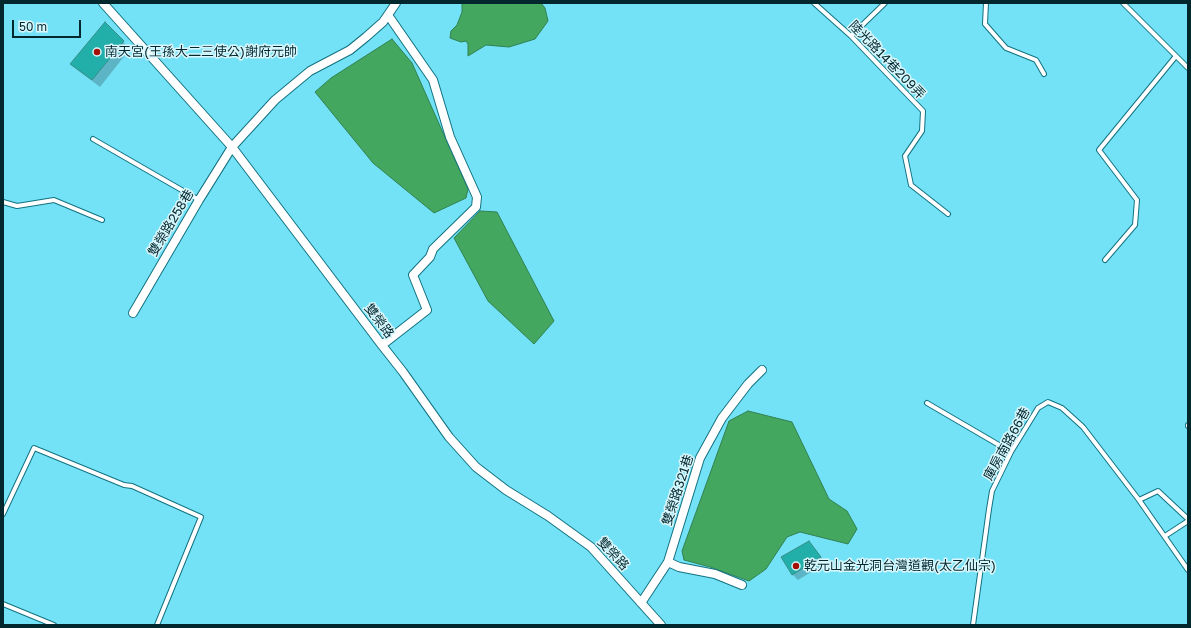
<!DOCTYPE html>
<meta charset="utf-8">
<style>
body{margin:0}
#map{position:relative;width:1191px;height:628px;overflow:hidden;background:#74e2f6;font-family:"Golos Text",sans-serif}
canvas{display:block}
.frame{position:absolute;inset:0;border:4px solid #02282e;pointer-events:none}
.scale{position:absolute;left:12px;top:20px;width:69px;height:18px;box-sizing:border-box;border:2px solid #02282e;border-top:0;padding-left:5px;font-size:12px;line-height:14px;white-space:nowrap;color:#02282e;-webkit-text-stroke:3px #d9f7fc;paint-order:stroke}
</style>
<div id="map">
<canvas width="1191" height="628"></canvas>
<div class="frame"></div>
<div class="scale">50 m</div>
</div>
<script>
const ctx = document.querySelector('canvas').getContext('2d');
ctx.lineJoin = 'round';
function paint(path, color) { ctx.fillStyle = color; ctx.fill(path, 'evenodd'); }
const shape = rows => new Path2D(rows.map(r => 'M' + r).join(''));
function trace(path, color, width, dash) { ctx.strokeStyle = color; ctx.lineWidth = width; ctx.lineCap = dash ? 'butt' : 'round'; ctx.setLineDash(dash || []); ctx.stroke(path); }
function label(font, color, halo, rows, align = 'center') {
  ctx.font = font + ' "Golos Text","Noto Sans TC",sans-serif'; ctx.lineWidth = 3; ctx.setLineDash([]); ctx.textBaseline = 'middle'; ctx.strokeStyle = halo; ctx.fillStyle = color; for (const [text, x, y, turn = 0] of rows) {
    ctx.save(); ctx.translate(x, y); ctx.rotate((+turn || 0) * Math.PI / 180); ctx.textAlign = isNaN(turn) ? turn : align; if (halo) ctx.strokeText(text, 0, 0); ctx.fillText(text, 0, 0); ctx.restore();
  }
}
const water = shape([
 [462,3,541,3,545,8,548,21,535,39,509,47,486,45,468,56,468,44,466,41,461,42,450,38,451,31,457,25,462,12,462,3],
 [392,39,412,63,468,189,466,198,434,213,373,163,315,92,331,78,392,39],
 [480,211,497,212,554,321,534,344,488,301,454,238,480,211],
 [748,411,792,422,829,499,847,511,857,529,848,544,800,532,787,537,766,569,749,581,710,567,684,560,682,551,729,421,748,411]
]);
const shadow = shape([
 [105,24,130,49,100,87,79,71,71,64],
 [809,542,826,563,798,580,793,575,782,558]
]);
const building = shape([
 [105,22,124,41,92,80,70,64,105,22],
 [809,541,821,557,792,575,781,557,809,541]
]);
const lane = shape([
 [814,3,851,36,923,111,922,131,905,156,911,185,948,214],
 [986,3,985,24,1006,48,1036,60,1044,74],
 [1123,3,1188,68],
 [851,36,885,3],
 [93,139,199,200],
 [3,202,17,206,54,200,102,220],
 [1105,260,1135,225,1137,200,1099,150,1176,56],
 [927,403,1011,452],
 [1188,425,1188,426],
 [1139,500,1158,491,1188,519],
 [3,514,34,448,124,485,132,486,201,517,157,625],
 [1165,536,1188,521],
 [3,604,54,625],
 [973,625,989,509,992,491,1011,452,1038,408,1048,402,1062,408,1083,427,1139,500,1188,570]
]);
const street = shape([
 [103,3,232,147,381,344,403,372,449,437,476,467,506,490,548,516,591,547,661,625],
 [133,313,199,200,232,147,275,100,310,71,350,50,366,37,383,22,396,3],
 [382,345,427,310,413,275,430,257,433,249,476,207,477,197,450,137,433,80,388,15],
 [668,562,679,567,715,574,742,585],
 [641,603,668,562,700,458,722,418,748,384,762,370]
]);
const markers = [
 [97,52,4,"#a40f02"],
 [796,566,4,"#a40f02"]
];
const poiNames = [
 ["南天宮(王孫大二三使公)謝府元帥",105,52],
 ["乾元山金光洞台灣道觀(太乙仙宗)",804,566]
];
const streetNames = [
 ["陸光路14巷209弄",887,60,46],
 ["雙榮路258巷",171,223,-59],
 ["雙榮路",379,321,53],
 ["庫房南路66巷",1007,444,-61],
 ["雙榮路321巷",678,490,-72],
 ["雙榮路",613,554,47]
];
paint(water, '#44a760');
trace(water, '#308151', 1);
paint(shadow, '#0003');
paint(building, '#23afa9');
trace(building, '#368e8a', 1);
trace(lane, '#127280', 6);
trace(street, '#127280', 10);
trace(lane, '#fff', 4);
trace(street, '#fff', 8);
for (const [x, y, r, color] of markers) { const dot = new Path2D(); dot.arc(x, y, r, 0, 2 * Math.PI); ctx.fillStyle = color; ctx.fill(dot); trace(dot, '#d9f7fc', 1.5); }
label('13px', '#02282e', '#d9f7fc', poiNames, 'left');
label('13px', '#02282e', '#d9f7fc', streetNames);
</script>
